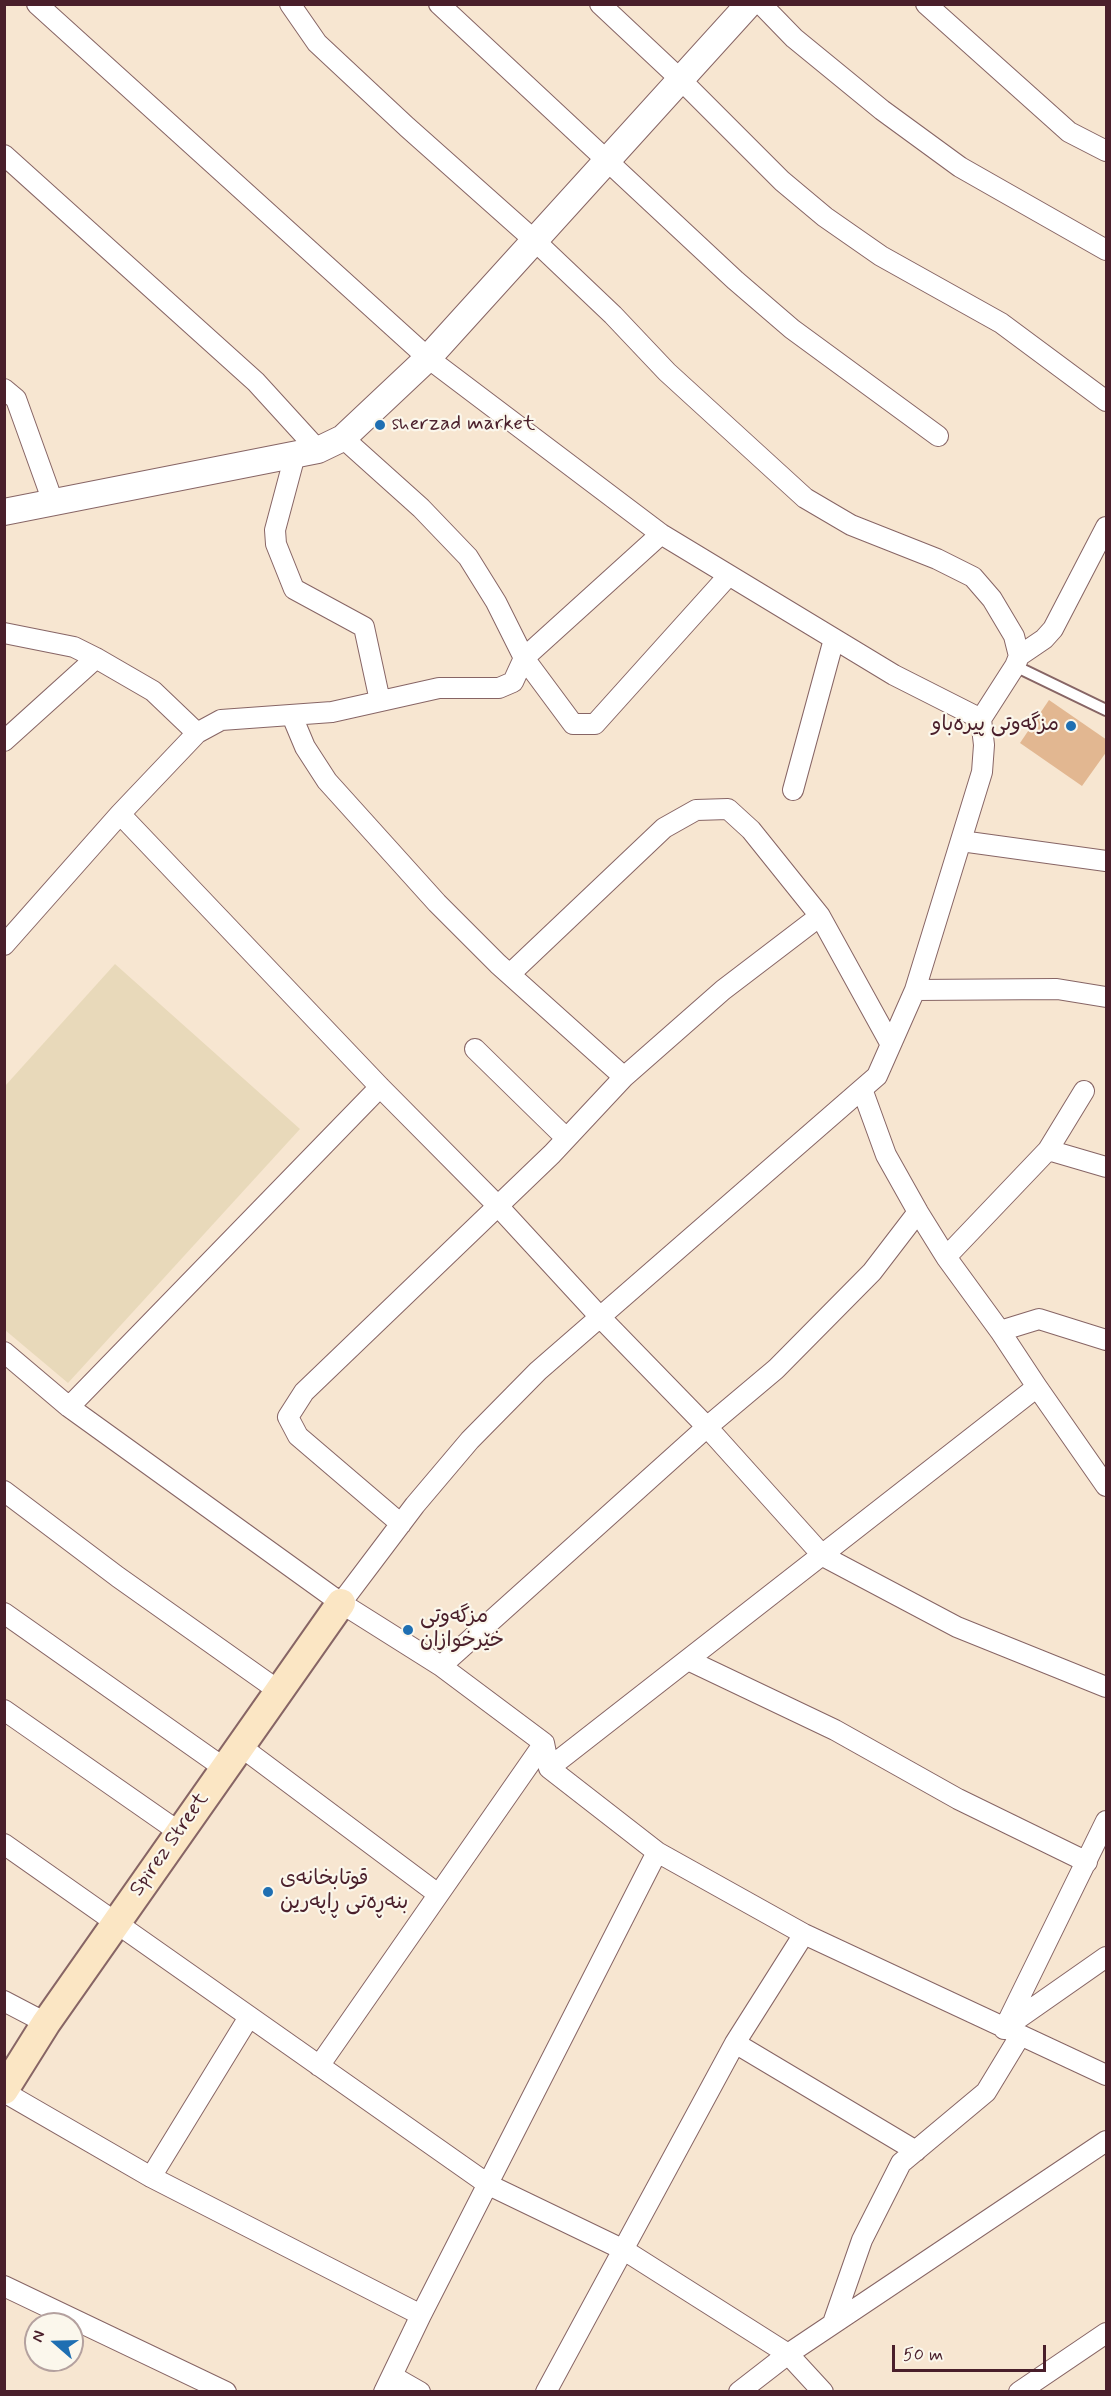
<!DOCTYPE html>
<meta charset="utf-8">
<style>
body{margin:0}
#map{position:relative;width:1111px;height:2396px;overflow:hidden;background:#f7e6d1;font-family:Mynerve,sans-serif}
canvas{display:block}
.frame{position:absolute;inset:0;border:6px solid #4a1f2b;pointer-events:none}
.north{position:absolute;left:24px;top:2312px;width:60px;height:60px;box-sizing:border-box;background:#fbf7ec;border:2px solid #b4a19f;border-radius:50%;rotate:290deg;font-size:16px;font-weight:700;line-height:24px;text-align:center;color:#4a1f2b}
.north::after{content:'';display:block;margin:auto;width:21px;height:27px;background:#1f6fb2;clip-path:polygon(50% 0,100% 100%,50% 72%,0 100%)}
.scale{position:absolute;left:892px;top:2345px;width:154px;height:27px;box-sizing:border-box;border:3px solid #4a1f2b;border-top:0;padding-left:8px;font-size:18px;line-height:21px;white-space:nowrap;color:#4a1f2b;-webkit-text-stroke:4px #fbf7ec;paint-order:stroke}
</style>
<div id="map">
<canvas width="1111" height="2396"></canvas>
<div class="frame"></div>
<div class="north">N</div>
<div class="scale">50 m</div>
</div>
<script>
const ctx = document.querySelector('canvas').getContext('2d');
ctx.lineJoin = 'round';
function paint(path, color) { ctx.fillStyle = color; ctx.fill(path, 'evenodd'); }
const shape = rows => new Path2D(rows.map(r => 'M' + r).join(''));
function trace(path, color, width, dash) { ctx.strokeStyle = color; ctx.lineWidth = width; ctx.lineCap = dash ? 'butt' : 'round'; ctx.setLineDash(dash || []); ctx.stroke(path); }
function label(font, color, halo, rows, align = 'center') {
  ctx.font = font + ' Mynerve,"Playpen Sans Arabic",sans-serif'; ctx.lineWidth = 4.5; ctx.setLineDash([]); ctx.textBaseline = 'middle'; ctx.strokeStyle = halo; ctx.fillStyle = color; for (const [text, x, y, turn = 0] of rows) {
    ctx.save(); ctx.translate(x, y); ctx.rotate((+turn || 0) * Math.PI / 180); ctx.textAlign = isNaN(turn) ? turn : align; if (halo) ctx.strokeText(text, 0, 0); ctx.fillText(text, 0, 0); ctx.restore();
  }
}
const built = shape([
 [115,964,300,1129,68,1383,5,1330,5,1086]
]);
const building = shape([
 [1049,700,1107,740,1107,751,1082,786,1020,743]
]);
const service = shape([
 [1015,666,1106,710]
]);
const minor = shape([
 [37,4,428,358,661,534,894,675,981,719,984,745,982,772,915,990,877,1076,862,1089,886,1155,918,1212,946,1257,1000,1331,1037,1387,549,1768],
 [290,4,317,43,407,127,534,240,613,315,667,372,805,498,851,525,937,559,973,577,992,599,1014,636,1019,656,1015,666,981,719],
 [439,4,735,280,792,329,938,436],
 [600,4,680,79,782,181,825,217,881,256,1001,323,1106,401],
 [761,4,794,38,882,110,960,167,1106,250],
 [926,4,1069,132,1106,151],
 [4,155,256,382,318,450],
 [4,389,16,399,53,502],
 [343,438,421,508,468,557,496,602,524,658,573,724,595,724,729,575],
 [295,455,275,530,276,544,294,589,364,627,380,701],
 [4,633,74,647,96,658,153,691,197,733],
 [1019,656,1044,639,1053,629,1106,527],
 [292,716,305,747,327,781,437,903,498,964,624,1077],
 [4,741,96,658],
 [793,790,834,639],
 [120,814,380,1087,497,1205,601,1318,707,1427,823,1556,957,1627,1106,1687],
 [961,841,1106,861],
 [4,945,120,814,197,733,221,720,332,712,439,688,499,688,513,682,524,658,661,534],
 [510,974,664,828,696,810,728,809,751,830,820,916,890,1043],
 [915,990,1057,989,1106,997],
 [475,1049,566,1138],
 [1048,1150,1106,1167],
 [946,1257,1048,1150,1084,1091],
 [1000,1331,1039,1319,1106,1340],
 [4,1352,69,1407,341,1603,441,1666,544,1743,549,1768,657,1852,804,1934,1106,2075],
 [1037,1387,1106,1486],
 [69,1407,380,1087],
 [4,1491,118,1577,279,1691],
 [401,1524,298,1436,288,1417,304,1392,552,1154,624,1077,723,990,820,916],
 [341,1603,415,1505,470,1440,538,1371,862,1089],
 [4,1613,224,1768],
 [688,1660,835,1730,958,1799,1087,1862],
 [441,1666,707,1427,776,1369,872,1272,918,1212],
 [4,1710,179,1832],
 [240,1746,438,1894],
 [4,1844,489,2185,624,2250,788,2354,823,2392],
 [4,2001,46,2023],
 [1006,2027,1106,1957],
 [1004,2029,1106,1821],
 [735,2043,916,2151],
 [319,2066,544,1743],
 [4,2092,151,2177,421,2315],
 [151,2177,249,2017],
 [4,2286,226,2392],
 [833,2323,862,2240,901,2163,986,2092,1020,2036],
 [392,2376,420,2392],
 [384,2392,421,2315,657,1852],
 [546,2392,735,2043,804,1934],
 [739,2392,788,2354,1106,2141],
 [1019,2392,1106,2333]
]);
const tertiary = shape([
 [4,512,318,450,343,438,428,358,749,4]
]);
const secondary = shape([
 [4,2090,46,2023,341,1603]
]);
const markers = [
 [380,425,6,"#1f6fb2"],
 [1071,726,6,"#1f6fb2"],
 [408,1630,6,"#1f6fb2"],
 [268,1892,6,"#1f6fb2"]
];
const poiNames = [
 ["sherzad market",392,425],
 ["مزگەوتی پیرەباو",1059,726,"right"],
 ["مزگەوتی",420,1618],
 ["خێرخوازان",420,1642],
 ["قوتابخانەی",280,1880],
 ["بنەڕەتی ڕاپەرین",280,1904]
];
const streetNames = [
 ["Spirez Street",170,1845,-55]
];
paint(built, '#e8d9ba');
paint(building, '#e2b791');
trace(service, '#876565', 14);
trace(minor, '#876565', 22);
trace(tertiary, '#876565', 28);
trace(secondary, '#876565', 32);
trace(service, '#fff', 10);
trace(minor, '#fff', 20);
trace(tertiary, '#fff', 26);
trace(secondary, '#fbe6c4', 28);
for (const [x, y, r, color] of markers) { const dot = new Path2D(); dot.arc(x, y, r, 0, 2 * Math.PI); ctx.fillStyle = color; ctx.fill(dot); trace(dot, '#fbf7ec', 2); }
label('21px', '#4a1f2b', '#fbf7ec', poiNames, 'left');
label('21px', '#4a1f2b', '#fbf7ec', streetNames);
</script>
